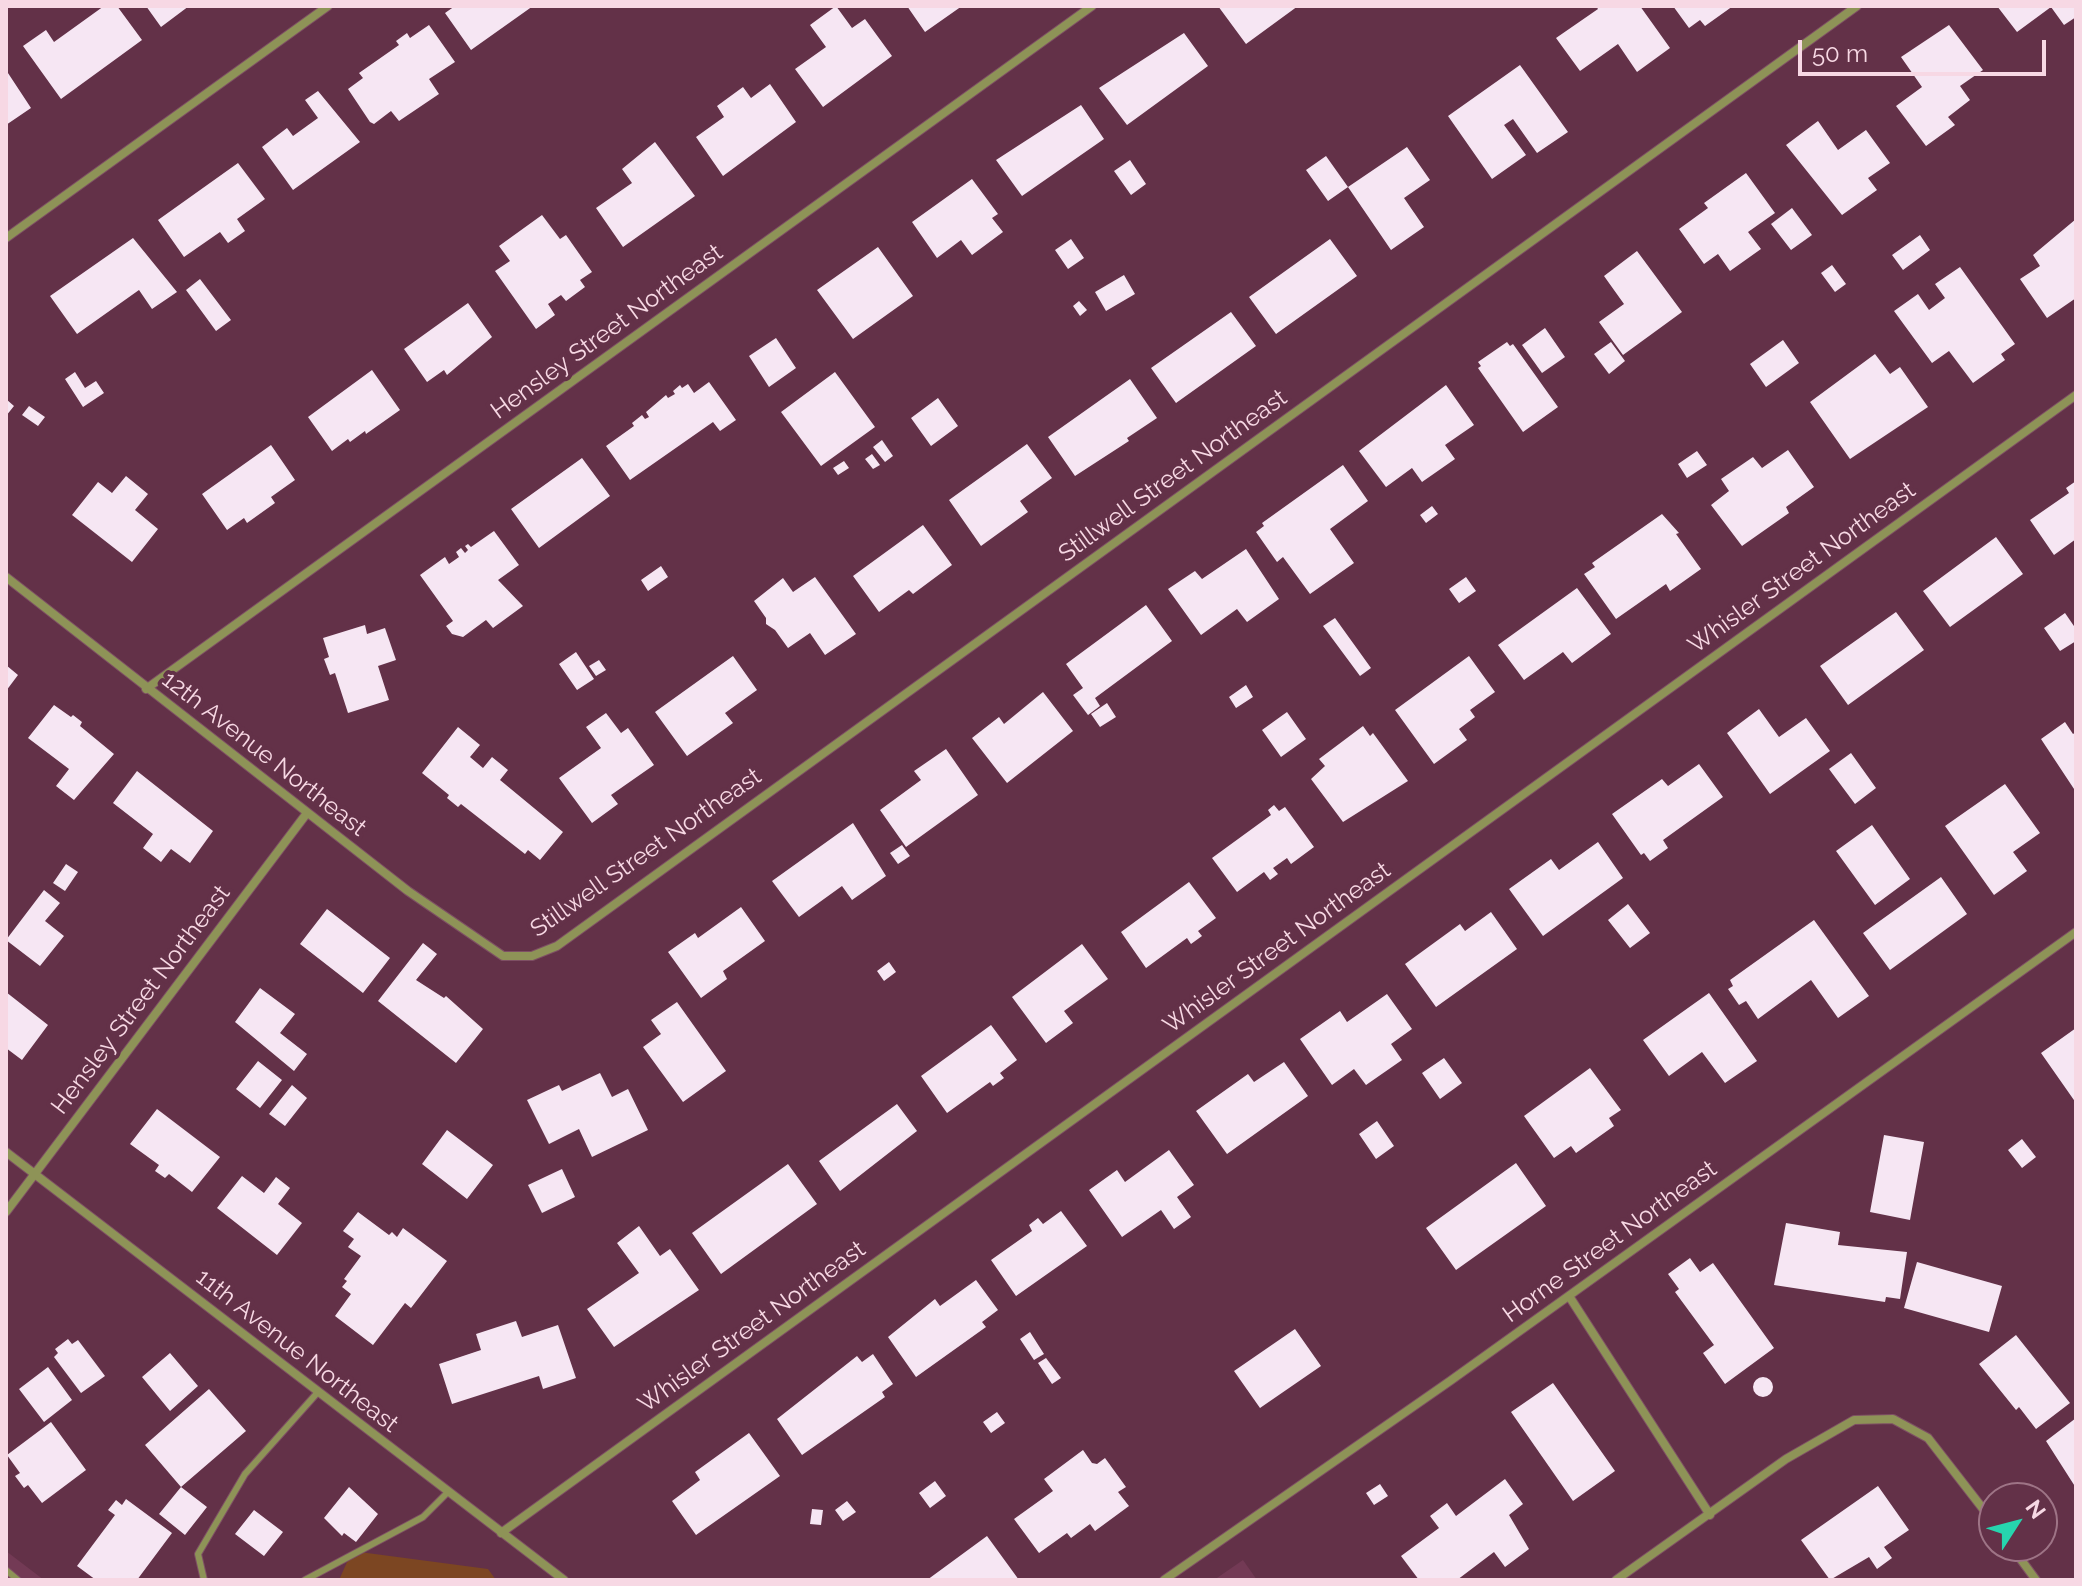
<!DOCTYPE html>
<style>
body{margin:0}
#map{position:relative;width:2082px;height:1586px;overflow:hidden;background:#633148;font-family:Raleway,sans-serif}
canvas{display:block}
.frame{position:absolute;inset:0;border:8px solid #f7d8e4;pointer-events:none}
.north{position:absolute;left:1978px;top:1482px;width:80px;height:80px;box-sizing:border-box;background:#633148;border:2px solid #9e7486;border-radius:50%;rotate:54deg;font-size:22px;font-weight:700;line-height:32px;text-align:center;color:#f7d8e4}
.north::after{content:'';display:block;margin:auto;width:28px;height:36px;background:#26d5ae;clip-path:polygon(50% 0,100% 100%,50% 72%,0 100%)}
.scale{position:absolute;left:1798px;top:40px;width:248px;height:36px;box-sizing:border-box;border:4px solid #f7d8e4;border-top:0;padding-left:10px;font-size:24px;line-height:28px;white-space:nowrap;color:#f7d8e4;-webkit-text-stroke:6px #633148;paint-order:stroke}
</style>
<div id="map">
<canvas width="2082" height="1586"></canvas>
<div class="frame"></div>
<div class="north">N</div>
<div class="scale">50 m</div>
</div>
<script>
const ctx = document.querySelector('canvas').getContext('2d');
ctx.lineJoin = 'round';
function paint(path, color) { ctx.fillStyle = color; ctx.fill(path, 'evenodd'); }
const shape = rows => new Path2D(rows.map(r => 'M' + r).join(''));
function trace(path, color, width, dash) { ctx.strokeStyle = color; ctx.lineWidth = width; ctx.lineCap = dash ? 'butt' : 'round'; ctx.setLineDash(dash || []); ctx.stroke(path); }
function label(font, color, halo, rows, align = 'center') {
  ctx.font = font + ' Raleway,sans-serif'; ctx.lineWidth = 8; ctx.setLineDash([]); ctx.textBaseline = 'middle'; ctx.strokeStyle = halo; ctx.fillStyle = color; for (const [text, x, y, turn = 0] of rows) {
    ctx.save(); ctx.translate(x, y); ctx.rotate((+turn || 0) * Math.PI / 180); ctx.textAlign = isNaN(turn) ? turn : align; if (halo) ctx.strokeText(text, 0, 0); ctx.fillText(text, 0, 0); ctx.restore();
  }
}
const built = shape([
 [6,1551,44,1580,6,1580],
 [1243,1560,1257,1580,1214,1580]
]);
const green = shape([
 [352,1551,488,1569,496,1580,339,1580]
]);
const building = shape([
 [104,6,117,6,142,40,61,99,23,46,46,30,54,42],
 [146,6,189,6,161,27],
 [455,6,533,6,471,50,445,13],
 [836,6,852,28,865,19,892,56,823,107,795,69,826,47,810,25],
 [907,6,962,6,925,32],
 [1218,6,1298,6,1246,44],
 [1596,6,1640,6,1670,48,1637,72,1618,44,1580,71,1556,38,1598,9],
 [1673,6,1733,6,1705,26,1700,20,1689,28],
 [1997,6,2076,6,2076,17,2064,25,2051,7,2017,32],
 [429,25,455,62,429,79,439,94,399,121,391,111,374,124,370,122,348,89,363,78,359,73,399,45,396,41,407,33,410,38],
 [1949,25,1983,70,1960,86,1970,100,1948,117,1955,125,1926,146,1896,106,1922,87,1901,57],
 [1184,33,1208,66,1127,125,1099,88],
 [1520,65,1568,132,1537,153,1513,119,1504,125,1526,155,1492,179,1448,116],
 [6,70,31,108,6,125],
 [770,84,796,122,723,176,696,137,724,117,717,106,743,87,751,98],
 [318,91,360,142,293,190,262,147,287,128,293,136,318,118,305,100],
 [1081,105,1104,139,1022,196,996,160],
 [1818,121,1838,150,1866,130,1890,163,1868,178,1877,190,1842,215,1786,145],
 [655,142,695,196,623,247,596,208,632,183,622,169],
 [1407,147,1430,180,1404,198,1424,227,1391,250,1348,187,1328,201,1306,170,1326,156,1348,187],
 [1130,160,1146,184,1131,195,1114,171],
 [238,163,265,199,237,219,245,231,228,243,220,232,184,257,158,220],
 [1746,173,1775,213,1748,232,1761,249,1730,271,1718,254,1704,264,1679,229,1708,208,1704,203],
 [972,179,998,214,992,218,1003,232,972,255,961,240,937,258,912,222],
 [1792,208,1812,235,1791,250,1771,224],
 [542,215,560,239,566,235,592,272,580,280,585,287,566,301,561,295,548,304,555,315,536,329,495,271,510,261,499,246],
 [2076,219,2076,298,2047,318,2020,279,2040,266,2033,255],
 [1920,235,1930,250,1903,270,1892,255],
 [133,238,177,292,152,309,139,290,77,334,50,296],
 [1071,239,1084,258,1068,269,1055,250],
 [1330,239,1357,276,1276,334,1249,297],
 [878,247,913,296,853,339,817,290],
 [1637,251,1682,312,1623,355,1599,322,1624,304,1604,276],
 [1832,265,1846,284,1835,292,1821,273],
 [1960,267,2015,344,2001,354,2005,360,1973,383,1949,351,1932,363,1894,311,1918,294,1929,310,1945,298,1935,284],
 [1124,275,1135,294,1106,311,1095,292],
 [200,279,231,320,216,331,186,290],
 [1079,301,1087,310,1080,316,1073,306],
 [468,303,492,337,447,375,444,370,427,382,404,349],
 [1231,312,1256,346,1176,403,1151,368],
 [1545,328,1565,357,1542,373,1522,345],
 [776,338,796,368,769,387,749,356],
 [1783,340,1799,363,1766,387,1750,364],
 [1507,342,1510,346,1513,344,1558,407,1523,432,1478,368,1481,366,1478,362],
 [1611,342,1625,361,1609,374,1594,354],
 [1875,354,1890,374,1900,367,1928,407,1850,459,1810,402],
 [372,370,400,410,366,434,365,431,350,442,348,439,332,451,308,417],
 [75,372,85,388,96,381,104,393,83,407,65,379],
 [835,372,875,427,821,466,781,412],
 [1130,379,1157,418,1127,438,1129,441,1075,476,1048,437],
 [709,382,736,420,720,431,713,422,630,480,606,446,634,426,632,423,642,415,645,419,649,417,646,412,666,395,668,398,675,394,673,391,680,385,682,388,688,384,694,393],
 [1446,385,1474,425,1445,445,1455,459,1422,482,1412,468,1386,487,1359,451],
 [938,398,958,426,931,446,911,418],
 [6,399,14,406,6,416],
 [29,406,45,417,38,426,22,415],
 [882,440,893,456,885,462,873,447],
 [1027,444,1052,478,1020,501,1028,512,981,546,949,500],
 [271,445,295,480,271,497,275,503,247,523,244,518,227,530,202,494],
 [1788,450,1814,487,1786,507,1789,513,1742,546,1711,505,1729,491,1721,479,1753,457,1762,468],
 [1697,451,1707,465,1687,478,1678,464],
 [872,454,880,465,873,469,865,459],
 [582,458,610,496,539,548,511,509],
 [844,461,849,468,838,475,833,468],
 [1343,465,1368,501,1330,529,1354,563,1310,594,1283,557,1277,562,1256,532,1264,526,1262,523],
 [126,476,148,494,135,510,158,529,132,562,72,515,98,482,112,493],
 [2076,481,2076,539,2054,555,2030,520,2069,493,2066,488],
 [1432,506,1438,514,1426,523,1420,515],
 [1662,514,1679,533,1676,534,1701,569,1670,591,1666,584,1616,619,1584,574,1595,567,1592,563],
 [923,525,952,565,913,594,909,590,879,612,853,576],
 [494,531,519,565,498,580,523,606,493,628,486,620,463,637,452,634,446,626,453,621,420,575,445,557,449,564,459,557,456,552,461,548,465,553,468,550,465,546,468,544,471,547],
 [1996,537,2023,574,1950,627,1923,591],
 [1246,549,1279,599,1247,622,1237,609,1201,635,1168,589,1195,571,1202,579],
 [661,566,668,577,648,591,641,580],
 [815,577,856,634,825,655,810,633,788,648,775,630,766,624,766,618,754,601,783,578,793,592],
 [1466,577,1476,591,1459,603,1449,589],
 [1577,588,1611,634,1572,663,1563,652,1524,680,1498,645],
 [1146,605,1172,641,1095,698,1100,706,1088,715,1073,695,1083,688,1066,664],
 [1896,612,1924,650,1848,705,1820,666],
 [2065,613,2076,629,2076,641,2060,651,2044,628],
 [1335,618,1371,668,1360,676,1323,626],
 [365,625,367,634,385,628,396,660,378,666,389,700,348,713,335,673,330,675,324,659,329,657,323,638],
 [576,652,594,679,577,690,559,664],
 [733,656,757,690,725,713,733,723,687,756,655,712],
 [1469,656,1495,692,1470,710,1475,717,1459,729,1467,740,1434,764,1395,710],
 [599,660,606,670,596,676,589,666],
 [6,665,18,675,6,691],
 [1246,685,1253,697,1236,708,1229,697],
 [1043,692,1073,731,1007,783,972,738,999,717,1004,724],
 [1107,703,1116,717,1100,727,1091,714],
 [54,705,71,717,73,715,82,722,80,726,114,754,74,800,56,786,69,769,28,738],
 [1759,709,1779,737,1806,718,1830,751,1770,794,1727,733],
 [1287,712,1306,739,1281,757,1262,730],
 [606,713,621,733,628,728,654,765,611,795,618,804,592,823,559,778,601,748,586,727],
 [2065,722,2073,734,2076,732,2076,792,2041,739],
 [1363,726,1370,736,1373,733,1408,781,1343,822,1311,779,1325,766,1319,759],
 [458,727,480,745,470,757,483,768,492,757,508,770,500,780,563,832,540,860,528,850,525,854,461,804,458,807,447,798,449,795,422,773],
 [946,749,978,795,906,847,880,810,921,780,914,771],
 [1851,753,1876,788,1855,804,1829,769],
 [1699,764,1723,797,1663,840,1668,848,1650,861,1644,853,1641,855,1612,814,1662,779,1668,786],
 [137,771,213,831,190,863,171,849,161,862,143,848,153,834,113,803],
 [2005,784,2040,833,2013,852,2027,871,1994,895,1945,826],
 [1274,805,1279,811,1285,807,1314,847,1291,864,1287,858,1273,868,1278,874,1270,880,1264,872,1237,892,1212,858,1271,815,1268,810],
 [853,823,886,876,852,900,842,886,799,917,772,881],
 [1872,825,1910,879,1875,905,1836,851],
 [1598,842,1623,878,1543,936,1509,889,1551,859,1559,870],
 [902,845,910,856,898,864,890,853],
 [66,864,78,872,65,891,53,883],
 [1941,877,1967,914,1890,970,1863,933],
 [1189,882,1216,918,1198,931,1202,936,1191,944,1187,938,1146,968,1121,932],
 [44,890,60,903,45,921,64,936,40,966,6,940],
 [1628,904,1650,933,1630,948,1608,920],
 [741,907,765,941,723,971,727,979,701,998,668,952,695,933,698,938],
 [327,909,390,958,363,993,300,944],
 [1491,912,1517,949,1436,1007,1405,964,1460,924,1465,931],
 [1814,920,1869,996,1838,1018,1811,980,1758,1019,1746,1001,1739,1005,1728,989,1733,986,1730,980],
 [423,943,437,954,416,980,444,998,446,996,483,1029,456,1063,378,1001],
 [1082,944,1108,979,1064,1011,1073,1023,1046,1043,1012,997],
 [889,962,896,972,884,981,877,971],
 [260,988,295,1014,280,1033,307,1054,294,1071,235,1022],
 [6,992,48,1025,22,1060,6,1048],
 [1709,993,1757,1061,1725,1083,1702,1052,1669,1076,1643,1040],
 [1387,994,1412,1029,1391,1044,1402,1060,1366,1085,1354,1069,1332,1085,1300,1039,1340,1011,1347,1022],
 [677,1002,726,1071,683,1102,643,1047,661,1034,651,1020],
 [991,1025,1017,1060,1000,1073,1004,1078,993,1086,990,1082,947,1113,921,1076],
 [2076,1028,2076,1103,2041,1053],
 [1444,1058,1462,1083,1440,1099,1422,1073],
 [258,1061,282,1080,260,1108,236,1089],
 [1284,1062,1308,1096,1227,1154,1196,1111,1248,1074,1254,1082],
 [1590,1068,1621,1110,1609,1118,1614,1126,1576,1153,1571,1146,1554,1158,1524,1116],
 [600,1073,612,1097,628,1089,648,1130,592,1157,579,1129,549,1144,527,1100,559,1085,562,1091],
 [292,1085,307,1098,285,1126,269,1114],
 [897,1104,917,1131,840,1191,819,1161],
 [157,1109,220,1157,192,1192,169,1174,165,1178,155,1171,159,1165,130,1144],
 [1377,1121,1394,1146,1376,1159,1359,1134],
 [447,1130,493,1165,467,1199,422,1164],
 [1884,1135,1924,1142,1910,1220,1870,1212],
 [2022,1139,2036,1157,2022,1168,2008,1150],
 [1169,1150,1194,1185,1177,1197,1191,1217,1174,1229,1161,1210,1122,1237,1089,1190,1117,1170,1125,1182],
 [1516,1163,1546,1206,1456,1270,1426,1228],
 [788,1164,817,1204,721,1274,692,1233],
 [562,1169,575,1197,542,1213,528,1185],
 [242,1176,264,1193,276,1177,290,1188,278,1204,302,1223,277,1255,217,1208],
 [1061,1211,1087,1246,1016,1296,991,1260,1032,1231,1029,1225,1038,1218,1043,1224],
 [358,1212,389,1235,392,1232,397,1237,403,1228,447,1261,411,1308,405,1303,373,1345,335,1316,351,1294,342,1287,347,1281,344,1279,361,1256,348,1247,354,1239,343,1231],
 [1786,1223,1840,1232,1838,1245,1907,1252,1900,1299,1886,1297,1885,1302,1774,1285],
 [639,1226,660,1256,670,1249,699,1290,614,1347,587,1309,639,1273,617,1243],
 [1690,1258,1700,1272,1713,1263,1774,1348,1725,1384,1703,1353,1714,1345,1675,1292,1679,1289,1668,1274],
 [1917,1262,2002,1286,1989,1332,1904,1308],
 [976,1280,998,1310,982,1322,986,1327,916,1377,888,1337,935,1299,940,1306],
 [516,1321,522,1337,558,1325,576,1378,543,1389,539,1376,452,1404,439,1364,481,1350,476,1334],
 [1295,1329,1321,1366,1260,1408,1234,1371],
 [1030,1332,1044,1354,1034,1360,1020,1339],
 [2016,1335,2070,1403,2036,1429,2019,1407,2016,1410,1979,1364],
 [68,1339,72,1344,78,1340,105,1376,81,1393,54,1357,58,1353,55,1349],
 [170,1353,198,1386,170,1411,142,1377],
 [873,1354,893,1384,882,1392,885,1397,802,1455,777,1419,857,1356,862,1362],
 [1046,1358,1061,1378,1052,1384,1038,1363],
 [48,1367,72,1400,44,1422,19,1389],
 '1753 1387a10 10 0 1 1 20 0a10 10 0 1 1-20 0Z',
 [1553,1383,1615,1471,1573,1501,1511,1412],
 [209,1389,246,1431,181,1487,145,1445],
 [997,1412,1005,1423,991,1433,983,1422],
 [2076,1418,2076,1488,2046,1441],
 [51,1422,86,1470,42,1503,28,1485,24,1488,15,1476,20,1473,7,1455],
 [749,1433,780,1476,696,1535,672,1501,700,1480,695,1472],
 [1083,1450,1092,1463,1097,1464,1105,1458,1126,1487,1118,1492,1129,1506,1095,1531,1090,1524,1071,1538,1067,1533,1039,1553,1014,1519,1053,1491,1044,1479],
 [1505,1479,1523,1504,1509,1515,1529,1549,1505,1567,1494,1552,1457,1580,1419,1580,1401,1556,1439,1528,1430,1516,1447,1503,1456,1516],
 [935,1481,946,1496,930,1508,919,1493],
 [1380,1484,1388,1496,1374,1505,1366,1493],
 [1878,1486,1909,1530,1884,1547,1892,1558,1877,1569,1869,1557,1830,1580,1801,1540],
 [181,1487,207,1507,185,1535,159,1514],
 [349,1487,378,1514,356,1542,344,1533,342,1536,324,1518],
 [126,1499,172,1533,137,1580,96,1580,77,1566,115,1515,108,1510,116,1500,122,1505],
 [847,1501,856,1512,843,1521,835,1510],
 [812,1509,823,1510,821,1525,810,1524],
 [254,1510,283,1532,264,1556,235,1534],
 [987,1536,1019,1580,927,1580]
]);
const service = shape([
 [6,1570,18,1580],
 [204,1580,198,1554,245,1474,318,1392],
 [305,1580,423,1517,448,1492]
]);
const minor = shape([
 [6,238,328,6],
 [6,577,408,891,503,956,532,956,557,946,1857,6],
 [146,689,1092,6],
 [6,1152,564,1580],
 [6,1212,307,813],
 [1569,1296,1710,1515],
 [501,1533,2076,395],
 [2011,1546,2036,1580],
 [1164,1580,1450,1381,2076,932],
 [1616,1580,1786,1459,1854,1420,1893,1419,1928,1438,1994,1523]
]);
const streetNames = [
 ["Hensley Street Northeast",607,332,-36],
 ["Stillwell Street Northeast",1173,476,-36],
 ["Whisler Street Northeast",1802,568,-36],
 ["12th Avenue Northeast",264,754,38],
 ["Stillwell Street Northeast",646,853,-35],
 ["Whisler Street Northeast",1277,948,-36],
 ["Hensley Street Northeast",141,1000,-53],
 ["Horne Street Northeast",1610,1242,-36],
 ["Whisler Street Northeast",752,1327,-36],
 ["11th Avenue Northeast",297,1351,38]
];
paint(built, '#733a55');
paint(green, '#7c4622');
paint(building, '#f6e6f3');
trace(service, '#7e4f64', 8);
trace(minor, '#7e4f64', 10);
trace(service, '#8e9357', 6);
trace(minor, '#8e9357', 8);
label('24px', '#f7d8e4', '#633148', streetNames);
</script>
